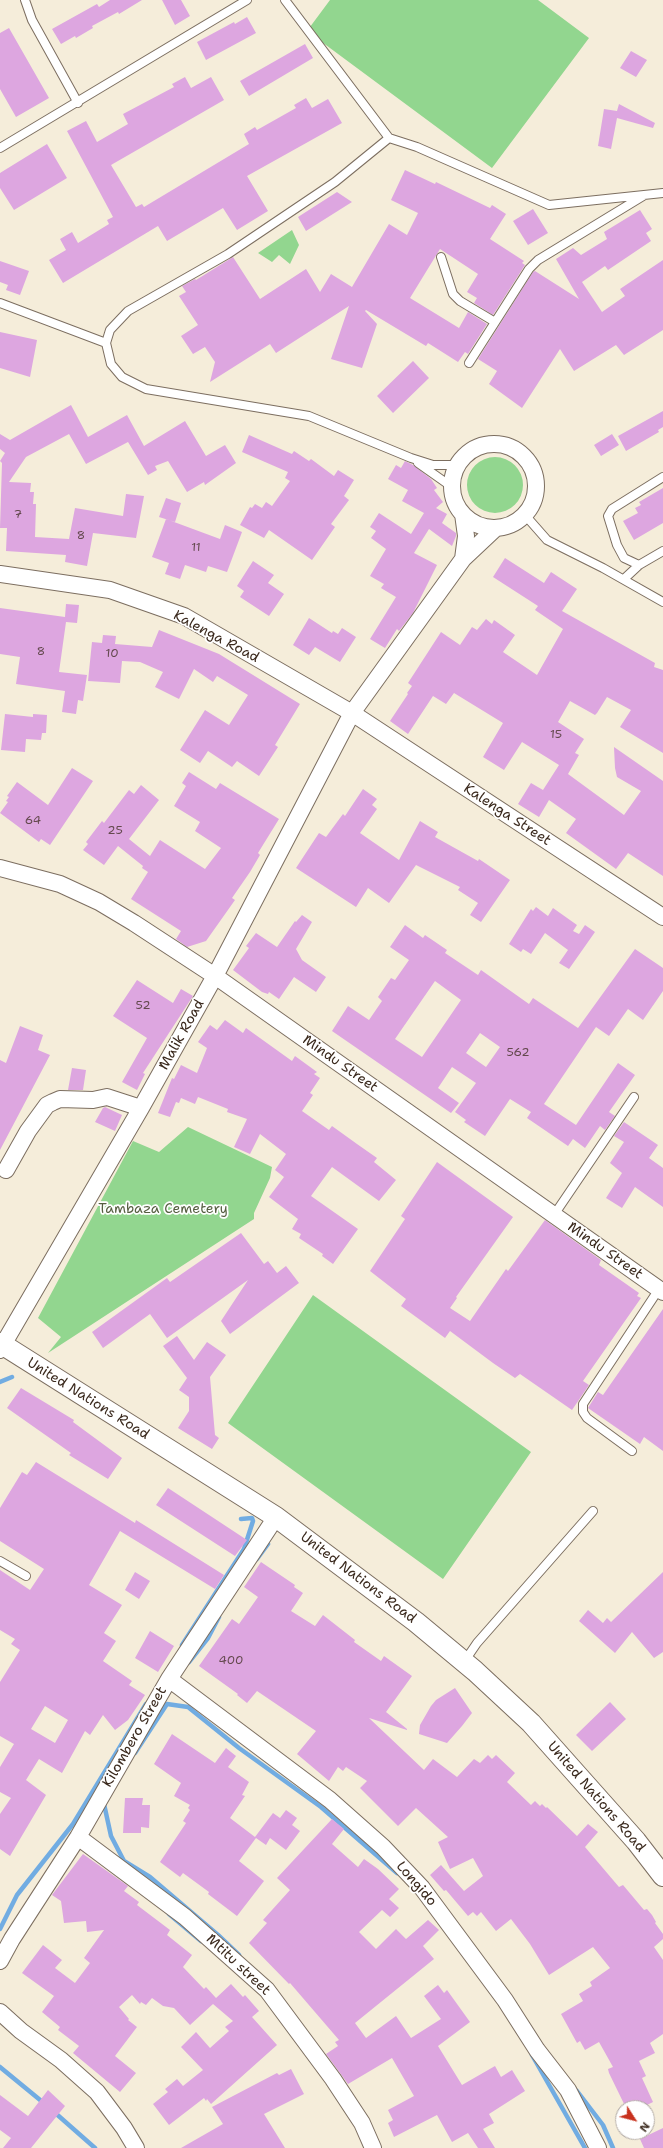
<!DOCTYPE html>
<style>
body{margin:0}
#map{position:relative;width:663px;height:2148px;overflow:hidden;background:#f5edda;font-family:"Shantell Sans",sans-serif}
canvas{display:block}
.north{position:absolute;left:615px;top:2100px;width:40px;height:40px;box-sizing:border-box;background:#fff;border:1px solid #b1aaa5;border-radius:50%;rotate:126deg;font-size:11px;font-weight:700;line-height:16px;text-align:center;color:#3b2a1e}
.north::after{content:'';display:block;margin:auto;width:14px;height:18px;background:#c8321e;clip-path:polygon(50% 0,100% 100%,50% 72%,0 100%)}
</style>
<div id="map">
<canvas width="663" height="2148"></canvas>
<div class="north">N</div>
</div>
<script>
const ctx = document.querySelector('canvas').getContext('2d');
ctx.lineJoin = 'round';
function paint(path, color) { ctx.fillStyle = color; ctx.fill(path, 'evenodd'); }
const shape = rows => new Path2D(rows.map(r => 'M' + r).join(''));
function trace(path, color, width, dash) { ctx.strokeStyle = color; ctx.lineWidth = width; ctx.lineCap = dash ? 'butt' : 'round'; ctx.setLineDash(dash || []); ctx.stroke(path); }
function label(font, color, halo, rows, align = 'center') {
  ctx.font = font + ' "Shantell Sans",sans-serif'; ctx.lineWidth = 3.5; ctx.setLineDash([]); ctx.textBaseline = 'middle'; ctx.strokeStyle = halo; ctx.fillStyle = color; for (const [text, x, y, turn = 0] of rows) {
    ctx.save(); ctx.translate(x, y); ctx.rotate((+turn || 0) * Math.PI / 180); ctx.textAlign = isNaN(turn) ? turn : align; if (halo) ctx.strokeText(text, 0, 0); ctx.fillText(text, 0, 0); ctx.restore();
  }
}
const green = shape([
 [330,0,538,0,589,38,492,168,307,31],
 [292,230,299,245,290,264,279,255,272,262,258,253],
 '467 485a28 28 0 1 1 56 0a28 28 0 1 1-56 0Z',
 [188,1127,272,1167,270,1178,254,1213,254,1219,48,1353,61,1337,38,1318,133,1141,159,1152],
 [313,1295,531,1452,443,1579,228,1423]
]);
const stream = shape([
 [0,1382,12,1377],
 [257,1559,268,1544],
 [182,1645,244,1549,253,1521,252,1518,241,1519],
 [189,1662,208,1638,219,1617],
 [135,1753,167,1704,188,1707,239,1748,321,1807,397,1873],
 [104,1804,111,1836,124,1861,150,1877,218,1935,239,1955],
 [169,1914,201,1941],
 [0,1929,17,1895,73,1824,146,1704],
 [532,2055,585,2148],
 [0,2067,45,2104],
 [577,2091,603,2125,613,2148],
 [53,2111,95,2148]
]);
const building = shape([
 [110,0,142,0,119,14,118,12,92,26,93,28,76,38,75,36,61,44,52,29,97,4,99,7],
 [162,0,181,0,190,16,175,25],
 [247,17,256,33,206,60,197,42,234,22,235,24],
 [9,28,49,98,16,117,0,89,0,33],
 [305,44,313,58,249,96,240,81],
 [631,51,647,60,636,77,620,68],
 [185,77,191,88,211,77,224,100,111,165,136,207,142,204,144,207,249,144,244,134,255,127,257,130,296,108,294,105,306,98,312,108,328,99,342,123,247,176,268,211,237,230,223,208,167,241,158,226,63,283,49,260,66,250,60,239,72,232,78,243,109,224,107,220,113,217,67,131,86,121,97,142,128,124,123,114,174,87,172,84],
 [619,104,655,123,653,128,617,118,611,149,598,146,604,109,617,111],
 [47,144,67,178,14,210,0,188,0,173],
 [405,170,435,184,436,182,490,208,492,205,506,214,490,239,524,261,522,263,525,265,493,315,474,303,477,298,467,292,478,274,440,249,410,298,459,328,468,312,487,324,468,354,465,352,458,362,428,343,426,346,366,310,365,311,377,324,362,368,331,359,349,306,276,353,270,344,210,382,215,362,205,347,193,354,181,336,198,325,179,296,186,292,182,286,195,279,196,280,233,257,260,299,306,269,320,292,331,274,352,287,389,224,407,235,418,213,391,200],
 [337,192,352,202,306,231,298,217],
 [533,209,548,233,528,245,513,221],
 [640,210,652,229,646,233,651,241,608,270,605,266,582,282,602,312,625,296,620,289,663,260,663,330,624,355,616,345,574,371,560,349,522,408,489,384,497,371,478,359,533,272,535,271,579,299,556,259,573,248,581,255,607,239,604,232],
 [0,261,29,271,20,295,6,290,8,285,0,282],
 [0,332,37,340,30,377,0,368],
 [413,361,429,378,393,413,377,396],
 [71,405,88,437,127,415,144,446,185,421,206,456,225,445,236,463,205,485,204,482,187,492,168,461,155,466,157,470,148,475,128,442,86,464,69,434,26,457,9,482,31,483,30,492,34,492,33,504,36,504,35,537,69,539,75,508,123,516,126,494,144,496,136,538,93,533,87,566,65,562,66,555,6,551,7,528,0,528,2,463,0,461,5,453,0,449,0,434,10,440],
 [663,411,663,427,658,430,659,432,626,451,618,436],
 [612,434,619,445,601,456,594,445],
 [249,435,292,454,294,451,309,461,311,459,334,476,338,470,354,480,344,496,349,500,331,524,335,527,312,560,269,530,264,538,240,525,250,507,252,508,255,504,262,508,266,502,272,506,290,481,285,478,288,472,242,452],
 [405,461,413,465,431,479,437,488,434,490,443,502,436,508,447,514,442,523,456,533,456,536,452,546,429,529,414,553,437,565,413,613,399,631,397,629,385,648,370,639,396,597,381,588,384,584,370,576,386,549,371,538,376,531,370,527,379,513,411,534,424,513,402,501,408,490,388,479,396,465,401,468],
 [663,488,663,523,634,540,623,521,638,513,635,508,641,505,639,502],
 [166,498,181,503,175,522,159,517],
 [166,519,220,539,225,525,242,532,227,572,208,566,206,572,185,565,180,579,165,574,169,563,152,557],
 [505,558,544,583,551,572,577,589,562,611,655,663,654,667,663,670,663,753,620,727,631,710,607,697,597,713,595,715,570,701,558,722,584,739,575,753,579,755,568,774,624,815,641,791,617,777,615,768,614,747,663,781,663,876,628,853,616,869,566,833,576,819,549,800,539,817,518,804,531,783,543,790,559,765,522,742,504,770,483,757,503,723,454,693,446,704,433,696,408,734,390,721,408,694,407,693,412,686,408,683,441,632,460,645,472,627,477,630,486,619,492,624,494,620,515,635,503,652,537,675,563,629,535,610,538,606,493,577],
 [253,561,274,575,268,583,284,594,269,616,240,597,244,591,237,586],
 [66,604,79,605,77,623,66,622,59,672,87,675,83,701,78,700,76,714,62,712,65,691,16,684,20,657,0,654,0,608,65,617],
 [309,618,332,633,333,631,338,634,342,628,356,637,340,662,315,647,309,655,293,645],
 [159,630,219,654,300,704,275,745,278,747,259,776,237,761,232,767,208,751,200,763,180,750,205,710,229,725,248,695,217,676,213,682,194,669,179,699,155,687,163,672,140,662,122,661,120,683,88,681,92,642,102,643,103,635,116,636,115,644,152,647],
 [5,714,33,717,33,714,47,715,46,733,42,733,41,740,26,739,25,752,1,750],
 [72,768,93,781,50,845,41,839,39,842,0,813,8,802,6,801,9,797,7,796,17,782,48,805],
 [189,772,216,789,220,783,279,819,258,853,260,855,250,872,232,898,235,900,206,941,187,947,176,939,181,931,131,899,148,872,142,868,143,866,118,846,104,865,83,850,88,844,86,842,102,821,104,823,129,790,134,794,141,785,159,800,129,839,150,856,160,840,205,869,221,848,195,831,200,822,174,806,186,786,182,783],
 [363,789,377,799,372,805,377,809,360,833,399,860,420,821,438,832,435,837,478,861,479,859,510,880,481,922,470,915,478,903,458,890,460,887,416,865,389,903,368,888,356,907,296,868,319,833,326,837,343,814,345,816],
 [536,907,548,916,553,908,577,925,573,931,579,934,585,925,595,932,569,969,559,963,568,950,545,933,531,954,523,949,521,952,509,944,531,909,533,911],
 [302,915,312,922,296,949,302,960,326,977,316,992,294,977,279,999,269,992,268,994,262,992,233,970,249,948,246,946,256,933,277,947,295,921,296,922],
 [405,925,423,938,425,935,447,950,445,953,478,975,481,970,529,1004,533,998,578,1028,635,949,663,968,663,991,643,1020,628,1009,609,1036,596,1027,544,1104,576,1125,618,1063,635,1075,609,1112,615,1116,605,1130,600,1126,585,1148,573,1139,568,1146,527,1118,531,1112,510,1099,485,1136,464,1122,466,1120,455,1112,476,1083,452,1067,438,1088,459,1103,451,1113,332,1031,348,1006,369,1020,382,1001,378,997,391,978,395,980,409,960,390,947],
 [435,981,461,1000,422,1057,395,1039],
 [480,1033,500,1047,486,1067,466,1053],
 [137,980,173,1003,181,989,193,996,143,1073,145,1074,137,1090,122,1082,147,1038,113,1016],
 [225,1020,243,1033,246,1028,292,1061,295,1056,317,1072,314,1074,320,1078,310,1093,313,1095,302,1111,329,1130,332,1126,357,1144,377,1158,374,1162,396,1180,379,1201,332,1167,311,1196,358,1229,333,1264,322,1256,323,1254,299,1238,301,1234,292,1229,298,1219,269,1197,284,1177,275,1170,286,1154,260,1134,250,1154,234,1147,247,1119,227,1112,228,1109,198,1097,195,1104,181,1098,179,1103,176,1102,170,1117,158,1113,172,1078,174,1079,181,1065,197,1073,207,1048,198,1042,210,1025,217,1030],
 [20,1026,43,1035,38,1050,50,1055,0,1150,0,1060,6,1063],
 [72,1068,86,1070,83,1090,68,1090],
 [105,1107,122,1115,115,1131,95,1122,103,1108],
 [624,1122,658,1145,649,1158,663,1168,663,1207,635,1187,622,1208,606,1198,622,1173,610,1163,624,1142,614,1136],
 [437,1162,513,1217,456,1297,457,1298,450,1308,470,1321,506,1269,508,1271,545,1220,601,1260,599,1265,639,1293,637,1296,641,1298,583,1381,589,1385,572,1410,520,1374,515,1378,493,1363,450,1331,445,1338,401,1306,406,1299,370,1271,405,1219,401,1216],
 [241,1233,264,1264,268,1261,277,1273,286,1266,299,1283,230,1334,221,1321,248,1280,167,1338,150,1314,103,1348,92,1332,167,1278,170,1282],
 [663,1309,663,1451,644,1437,640,1444,588,1408,598,1392,603,1395],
 [177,1336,194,1360,207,1342,226,1355,210,1377,215,1435,219,1438,212,1449,178,1428,189,1411,189,1397,179,1390,187,1378,163,1346],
 [21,1388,74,1420,73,1422,122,1458,108,1479,69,1455,71,1453,7,1408],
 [36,1462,135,1523,136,1520,224,1575,215,1589,120,1531,89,1585,122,1605,104,1633,116,1641,103,1661,132,1681,129,1685,145,1695,128,1720,115,1730,103,1715,90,1735,85,1731,62,1773,39,1759,26,1780,46,1795,10,1856,0,1849,0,1814,11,1798,0,1792,0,1767,14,1744,0,1736,0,1682,20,1650,11,1644,15,1639,0,1630,0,1570,30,1590,44,1569,0,1541,0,1508,22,1472,27,1475],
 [45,1706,68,1720,55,1743,31,1729],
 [168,1488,247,1540,235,1556,156,1505],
 [261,1562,295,1585,294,1587,303,1593,291,1611,315,1626,323,1615,355,1640,354,1642,381,1661,384,1656,412,1676,386,1712,407,1729,407,1730,369,1718,424,1770,433,1759,457,1777,474,1759,480,1763,488,1755,492,1759,496,1755,515,1773,507,1782,531,1805,535,1801,540,1806,542,1804,546,1808,547,1807,577,1836,588,1824,598,1832,585,1847,619,1887,623,1885,644,1910,647,1909,652,1915,656,1922,655,1923,663,1934,663,1939,654,1947,663,1960,663,2034,650,2043,655,2053,639,2061,646,2076,642,2078,653,2102,641,2108,626,2108,609,2073,608,2069,613,2067,599,2042,585,2050,580,2041,577,2043,561,2014,583,2001,579,1994,592,1986,590,1982,610,1968,593,1947,549,1975,530,1944,511,1919,496,1931,481,1912,477,1916,473,1912,468,1916,446,1890,444,1891,430,1875,441,1865,464,1891,483,1876,473,1858,450,1869,438,1842,448,1837,416,1808,398,1826,360,1788,367,1781,346,1767,343,1771,338,1767,329,1781,297,1754,316,1731,257,1691,247,1703,237,1695,238,1694,199,1666,232,1619,239,1624,258,1597,244,1587],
 [135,1572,150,1581,139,1599,125,1590],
 [663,1572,663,1652,654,1658,632,1632,615,1653,579,1621,588,1610,603,1623,607,1618,611,1622],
 [150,1631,174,1646,158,1672,135,1658],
 [455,1688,472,1713,462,1726,447,1743,419,1734,420,1725,431,1706,436,1700],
 [610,1702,626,1719,592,1751,576,1735],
 [172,1734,215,1763,226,1748,236,1756,228,1767,249,1782,242,1795,245,1796,230,1818,255,1837,273,1813,280,1818,286,1810,297,1818,292,1825,300,1831,286,1850,270,1838,266,1845,256,1838,239,1861,264,1881,237,1916,208,1894,209,1892,183,1873,180,1877,160,1862,186,1823,183,1821,190,1810,188,1808,190,1805,174,1796,181,1783,154,1764],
 [125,1798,143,1798,142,1805,150,1805,149,1828,141,1827,141,1833,123,1833],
 [332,1819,344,1829,332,1844,358,1867,364,1859,378,1869,399,1889,389,1899,399,1908,390,1917,382,1910,359,1932,376,1949,396,1929,406,1939,428,1920,439,1930,423,1946,434,1959,355,2023,366,2038,396,2016,411,2038,441,2019,424,1996,438,1985,444,1993,447,1990,470,2022,438,2046,462,2085,495,2066,501,2077,512,2070,525,2091,489,2114,494,2123,483,2129,495,2148,478,2148,468,2133,452,2142,437,2115,394,2137,388,2123,393,2120,388,2110,414,2096,392,2058,348,2084,326,2054,338,2046,335,2042,339,2040,290,1983,289,1984,249,1943,267,1923,263,1920,290,1890,277,1878],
 [83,1854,128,1886,124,1891,139,1902,137,1905,170,1930,167,1935,192,1955,183,1967,204,1989,206,1987,216,1998,231,1984,243,1997,245,1995,259,2011,252,2017,277,2045,211,2104,207,2099,206,2101,204,2098,169,2125,153,2104,168,2092,165,2089,177,2079,183,2086,203,2070,181,2047,196,2032,210,2048,229,2031,225,2027,233,2021,213,2004,190,2025,174,2008,163,2006,152,1998,146,2005,141,2002,140,2004,132,1995,119,2007,129,2019,128,2020,137,2027,115,2056,136,2073,120,2092,73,2053,79,2046,58,2030,60,2027,42,2012,54,1996,22,1973,43,1945,62,1960,55,1968,75,1983,90,1963,84,1958,104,1930,87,1932,86,1921,64,1923,61,1901,52,1895],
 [291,2069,304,2094,264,2114,285,2148,181,2148,223,2124,212,2107,277,2073,279,2075],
 [48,2090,65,2106,31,2148,3,2148,11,2138,0,2130,0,2095,28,2116],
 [663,2128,663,2148,644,2148,640,2139]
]);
const service = shape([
 [25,0,32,20,78,103],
 [285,0,389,138,417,147,549,205,663,193],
 [389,138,335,182,228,254,128,311,110,330,106,343,111,364,122,377,146,389,309,416,411,458,433,465,454,465,468,453],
 [0,148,247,0],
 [441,257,453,294,460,301,495,322],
 [0,303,106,343],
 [469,363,529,269,538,260,643,196],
 [418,463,452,487],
 [525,515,547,540,603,568,663,602],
 [639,565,624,558,617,545,608,516,612,509,663,477],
 [624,579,639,565,663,551],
 [554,1215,634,1097],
 [632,1451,587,1418,583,1412,583,1404,659,1289],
 [0,1561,26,1576],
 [464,1662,477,1643,593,1511]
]);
const minor = shape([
 '452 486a42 42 0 1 1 84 0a42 42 0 1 1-84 0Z',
 [463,514,466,536,463,559],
 [0,574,110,590,184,616,352,713,663,917],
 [0,868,60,884,99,902,134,923,215,976,663,1292],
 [6,1170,28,1131,47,1105,53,1102,60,1099,93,1100,107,1097,141,1108],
 [0,1350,141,1108,215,976,352,713,463,559,496,528],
 [169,1679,330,1800,383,1847,422,1888,505,2000,537,2050,568,2090,598,2148],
 [78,1837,185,1917,267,1990,333,2079,362,2123,373,2148],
 [0,1961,12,1939,78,1837,169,1679,276,1517],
 [0,2012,21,2031,61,2060,97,2092,124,2128,136,2148]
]);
const tertiary = shape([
 [0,1343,276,1517,416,1622,475,1671,531,1723,636,1841,663,1876]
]);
const numberNames = [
 ["7",18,515],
 ["8",81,536],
 ["11",196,548],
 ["8",41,652],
 ["10",112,654],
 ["15",556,735],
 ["64",33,821],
 ["25",115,831],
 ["52",143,1006],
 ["562",518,1053],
 ["400",231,1661]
];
const streetNames = [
 ["Kalenga Road",216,637,28],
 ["Kalenga Street",507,815,33],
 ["Malik Road",182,1035,-61],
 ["Mindu Street",340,1064,35],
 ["Mindu Street",605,1251,35],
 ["United Nations Road",88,1399,32],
 ["United Nations Road",358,1578,37],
 ["Kilombero Street",135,1737,-60],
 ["United Nations Road",596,1797,49],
 ["Longido",416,1884,49],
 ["Mtitu street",238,1965,43]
];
const parkNames = [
 ["Tambaza Cemetery",163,1209]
];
paint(green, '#92d68f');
trace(stream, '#71ace2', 4.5);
paint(building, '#dda6e0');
trace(service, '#7c6e60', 10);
trace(minor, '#7c6e60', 18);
trace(tertiary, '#7c6e60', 22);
trace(service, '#fff', 8);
trace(minor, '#fff', 16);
trace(tertiary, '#fff', 20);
label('12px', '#64494e', null, numberNames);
label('14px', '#3b2a1e', '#fff', streetNames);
label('14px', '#555e40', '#fff', parkNames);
</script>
